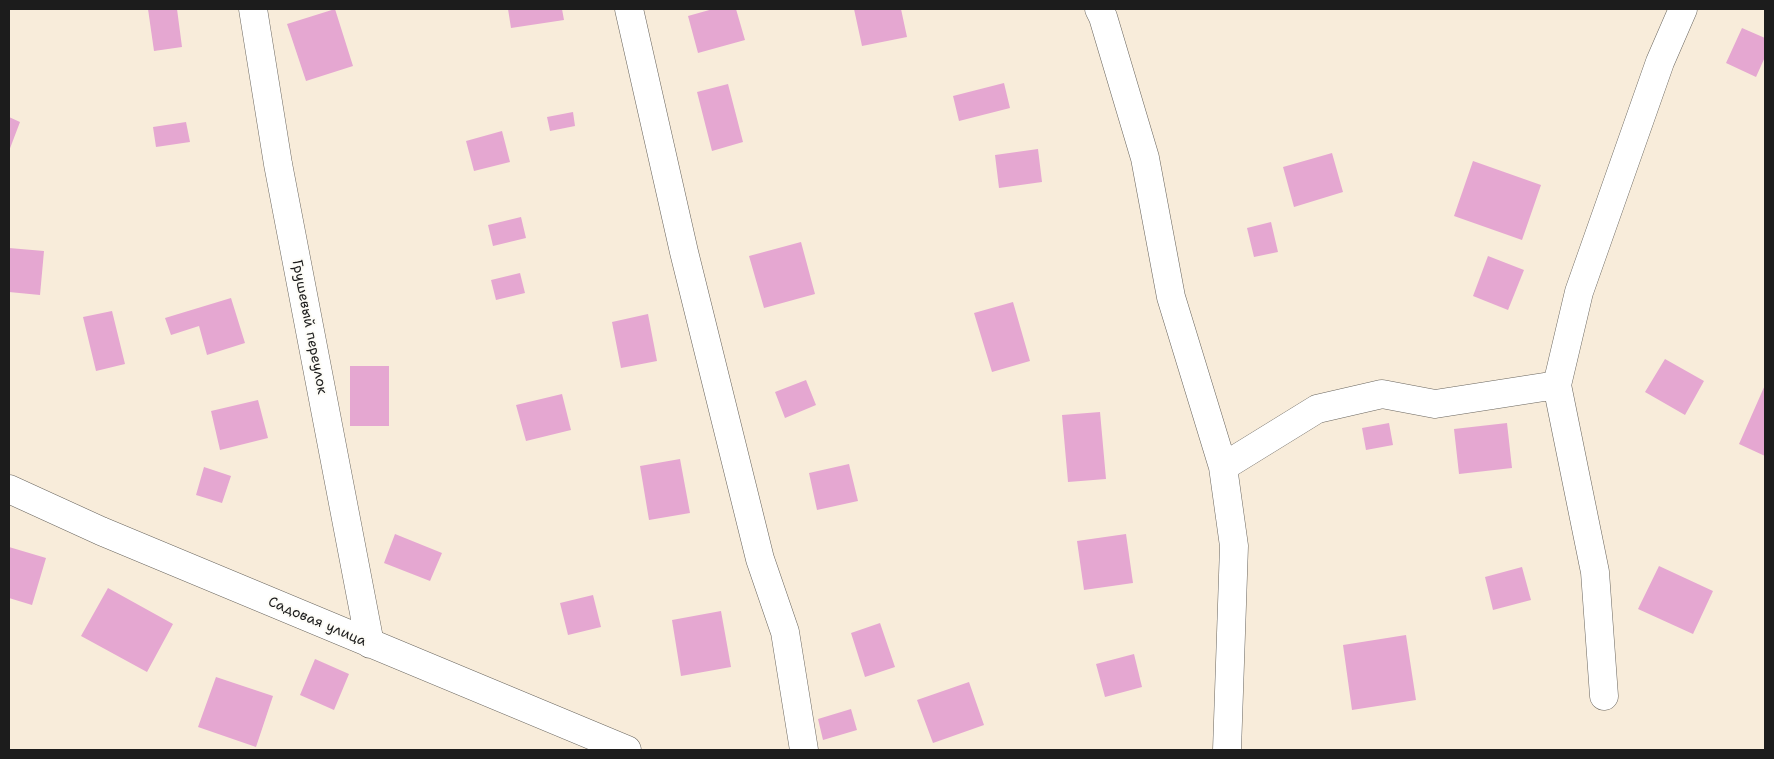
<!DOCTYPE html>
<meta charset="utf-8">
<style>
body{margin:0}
#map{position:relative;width:1774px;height:759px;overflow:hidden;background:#f8ecda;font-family:"Shantell Sans",sans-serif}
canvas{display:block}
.frame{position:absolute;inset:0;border:10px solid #1c1c1c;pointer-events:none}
</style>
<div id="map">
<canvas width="1774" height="759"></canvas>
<div class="frame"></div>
</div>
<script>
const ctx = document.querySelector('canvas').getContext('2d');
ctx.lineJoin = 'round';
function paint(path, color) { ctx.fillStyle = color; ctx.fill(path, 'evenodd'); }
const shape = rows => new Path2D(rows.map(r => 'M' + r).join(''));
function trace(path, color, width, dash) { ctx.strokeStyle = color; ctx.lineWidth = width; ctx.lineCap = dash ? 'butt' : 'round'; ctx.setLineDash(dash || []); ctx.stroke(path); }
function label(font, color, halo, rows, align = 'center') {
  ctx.font = font + ' "Shantell Sans",sans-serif'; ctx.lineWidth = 4; ctx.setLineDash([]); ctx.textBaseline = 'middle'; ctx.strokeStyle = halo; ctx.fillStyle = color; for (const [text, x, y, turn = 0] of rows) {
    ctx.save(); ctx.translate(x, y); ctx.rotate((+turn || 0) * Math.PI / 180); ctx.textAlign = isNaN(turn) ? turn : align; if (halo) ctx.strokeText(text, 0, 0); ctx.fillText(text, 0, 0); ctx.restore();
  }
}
const building = shape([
 [148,9,177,9,182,47,154,51],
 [335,9,353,66,306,81,287,24],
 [508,9,562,9,564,20,511,28],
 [713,9,736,9,745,40,698,53,688,16],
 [854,9,901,9,907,37,862,46],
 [1742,28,1765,38,1765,57,1756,77,1726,63],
 [1004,83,1010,108,959,121,953,96],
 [728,84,743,142,712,151,697,92],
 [573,112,575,126,550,131,547,117],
 [9,117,20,122,9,151],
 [186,122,190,142,156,147,153,127],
 [502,131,510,162,474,171,466,141],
 [1038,149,1042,182,999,188,995,155],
 [1332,153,1343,192,1294,207,1283,167],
 [1473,161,1541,185,1522,240,1454,216],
 [521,217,526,238,493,246,488,225],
 [1271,222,1278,252,1254,257,1247,228],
 [801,242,815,294,764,308,749,256],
 [9,248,44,251,40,295,9,292],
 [1488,256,1524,270,1508,310,1473,296],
 [520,273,525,293,496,300,491,280],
 [231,298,245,343,207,355,199,326,171,335,165,318],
 [1013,302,1030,361,992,372,974,313],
 [112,311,125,364,96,371,83,317],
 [648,314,657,361,621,368,612,322],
 [1665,359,1704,381,1685,415,1645,392],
 [350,366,389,366,389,426,350,426],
 [806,380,816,405,785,418,775,392],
 [1765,385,1765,456,1739,444],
 [562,394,571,430,526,441,516,405],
 [258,400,268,438,220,450,211,411],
 [1100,412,1106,479,1068,482,1062,415],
 [1389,423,1393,445,1366,450,1362,428],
 [1507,423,1512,468,1459,474,1454,429],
 [680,459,690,513,649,520,640,466],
 [849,464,858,501,817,510,809,473],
 [204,467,231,476,222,503,196,495],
 [395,534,442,553,430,581,384,563],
 [1126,534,1133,583,1084,590,1077,541],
 [9,547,46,558,32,605,9,598],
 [1659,566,1713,591,1693,634,1638,609],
 [1522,567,1531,600,1493,610,1485,577],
 [108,588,173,624,147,672,81,636],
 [593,595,601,627,568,635,560,603],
 [721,611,731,667,681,676,672,620],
 [880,623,895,667,865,677,851,633],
 [1406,635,1416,700,1352,710,1343,645],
 [1134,654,1142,687,1105,697,1096,664],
 [315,659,349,674,334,710,300,695],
 [216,677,273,696,256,747,198,727],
 [969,682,984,725,933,743,917,700],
 [851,709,857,730,823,740,818,719]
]);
const street = shape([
 [253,9,278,164,370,644],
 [629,9,684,252,760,559,785,632,804,750],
 [1099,9,1103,17,1145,158,1171,297,1223,467,1234,546,1227,750],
 [1223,467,1317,409,1382,394,1435,404,1557,385],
 [9,489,101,531,627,750],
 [1604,696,1595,572,1557,385,1579,292,1660,62,1683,9]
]);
const streetNames = [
 ["Грушевый переулок",309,327,79],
 ["Садовая улица",317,622,23]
];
paint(building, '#e5a7d1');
trace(street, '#69655e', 29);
trace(street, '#fff', 28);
label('14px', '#1c1c1c', '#fdfcf7', streetNames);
</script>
